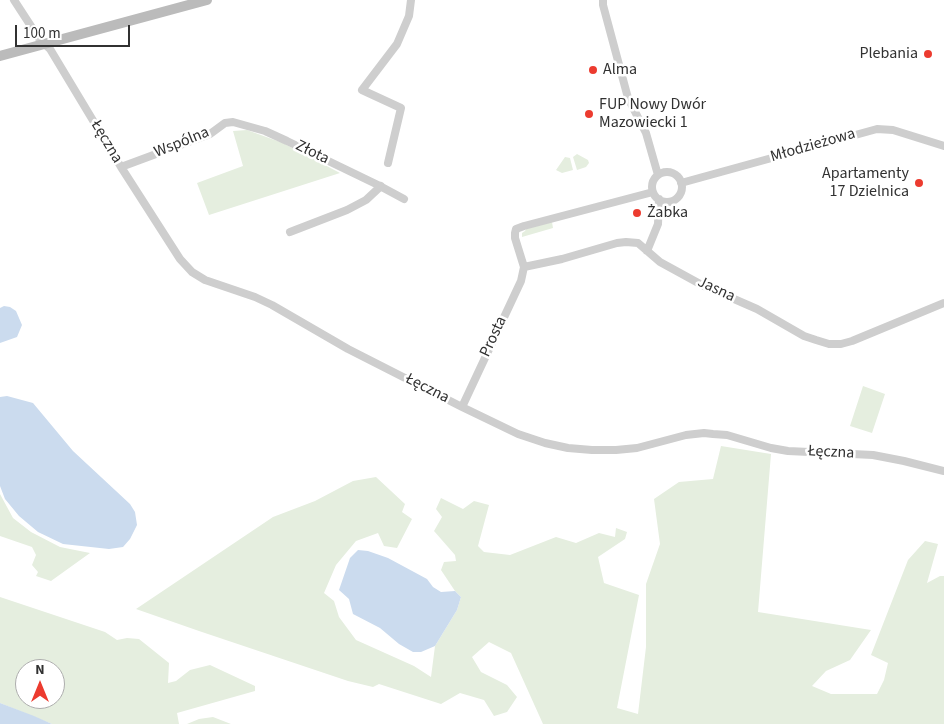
<!DOCTYPE html>
<meta charset="utf-8">
<style>
body{margin:0}
#map{position:relative;width:944px;height:724px;overflow:hidden;background:#fff;font-family:"Source Sans 3",sans-serif}
canvas{display:block}
.north{position:absolute;left:15px;top:659px;width:50px;height:50px;box-sizing:border-box;background:#fff;border:1px solid #adadad;border-radius:50%;rotate:0deg;font-size:14px;font-weight:700;line-height:20px;text-align:center;color:#313131}
.north::after{content:'';display:block;margin:auto;width:18px;height:22px;background:#ec3b2f;clip-path:polygon(50% 0,100% 100%,50% 72%,0 100%)}
.scale{position:absolute;left:15px;top:25px;width:115px;height:22px;box-sizing:border-box;border:2px solid #313131;border-top:0;padding-left:6px;font-size:15px;line-height:18px;white-space:nowrap;color:#313131;-webkit-text-stroke:4px #fff;paint-order:stroke}
</style>
<div id="map">
<canvas width="944" height="724"></canvas>
<div class="north">N</div>
<div class="scale">100 m</div>
</div>
<script>
const ctx = document.querySelector('canvas').getContext('2d');
ctx.lineJoin = 'round';
function paint(path, color) { ctx.fillStyle = color; ctx.fill(path, 'evenodd'); }
const shape = rows => new Path2D(rows.map(r => 'M' + r).join(''));
function trace(path, color, width, dash) { ctx.strokeStyle = color; ctx.lineWidth = width; ctx.lineCap = dash ? 'butt' : 'round'; ctx.setLineDash(dash || []); ctx.stroke(path); }
function label(font, color, halo, rows, align = 'center') {
  ctx.font = font + ' "Source Sans 3",sans-serif'; ctx.lineWidth = 5; ctx.setLineDash([]); ctx.textBaseline = 'middle'; ctx.strokeStyle = halo; ctx.fillStyle = color; for (const [text, x, y, turn = 0] of rows) {
    ctx.save(); ctx.translate(x, y); ctx.rotate((+turn || 0) * Math.PI / 180); ctx.textAlign = isNaN(turn) ? turn : align; if (halo) ctx.strokeText(text, 0, 0); ctx.fillText(text, 0, 0); ctx.restore();
  }
}
const green = shape([
 [247,130,283,143,340,173,209,215,197,183,243,166,233,131],
 [577,154,588,160,589,163,586,167,577,170,573,157],
 [565,157,570,158,573,170,562,173,556,170],
 [552,222,553,228,522,237,522,233,525,231,526,229],
 [863,386,885,394,872,433,850,426],
 [721,446,771,454,758,612,871,630,850,660,826,671,812,686,831,694,877,694,884,680,888,663,871,655,908,560,925,541,938,544,927,583,940,576,944,576,944,724,543,724,511,653,489,642,472,657,481,672,507,685,517,697,507,712,494,716,484,700,460,693,441,704,379,684,373,687,348,681,199,631,136,609,273,517,315,501,353,481,376,477,405,504,402,512,412,519,397,548,384,546,378,533,356,541,336,565,324,593,334,601,339,617,356,640,414,666,431,677,435,646,457,610,461,597,455,591,441,570,444,562,456,561,455,555,434,531,442,517,436,509,441,498,463,509,474,501,489,505,478,546,484,552,510,555,556,537,576,543,599,533,615,537,616,528,627,532,625,539,598,557,604,583,639,595,617,708,638,714,646,647,646,584,660,544,654,499,679,482,713,479],
 [0,494,13,518,31,532,60,547,90,553,51,581,36,576,38,572,32,565,36,555,32,547,0,536],
 [0,597,105,632,117,640,127,638,139,639,169,663,168,683,176,681,190,670,210,665,255,686,255,691,177,713,179,724,52,724,0,703],
 [25,669,55,669,55,699,25,699],
 [213,717,231,724,187,724,199,719]
]);
const water = shape([
 [4,306,10,307,16,311,22,325,17,337,0,343,0,308],
 [7,396,33,403,73,451,130,504,135,512,137,525,130,539,123,547,109,549,63,544,38,532,19,516,5,499,0,486,0,397],
 [358,550,368,551,388,558,427,579,433,587,441,592,455,591,461,597,457,610,435,646,421,652,413,652,399,644,380,628,353,614,349,599,339,590,350,558],
 [0,703,34,716,52,724,0,724]
]);
const street = shape([
 [14,0,40,40,50,49,121,167,180,259,192,272,205,280,255,297,272,305,348,349,462,407,518,434,545,443,568,448,592,450,616,450,637,448,686,435,704,433,713,434,727,435,771,448,788,451,873,455,904,461,944,471],
 [603,0,603,5,628,98,646,133,658,175],
 [388,163,401,108,362,90,397,44,409,16,411,0],
 [121,167,210,134,225,123,233,122,265,131,287,141,378,185,404,199],
 '652 187a15 15 0 1 1 30 0a15 15 0 1 1-30 0Z',
 [681,183,877,129,893,130,944,146],
 [290,232,347,210,366,200,381,186],
 [647,251,658,224,659,199],
 [524,267,562,259,617,243,626,242,638,243,660,262,702,285,757,309,804,336,816,340,829,344,841,344,852,341,944,303],
 [524,267,515,238,515,233,516,229,524,226,653,192],
 [462,407,521,281,524,267]
]);
const secondary = shape([
 [0,56,207,0]
]);
const markers = [
 [928,54,5,"#ec3b2f"],
 [593,70,5,"#ec3b2f"],
 [589,114,5,"#ec3b2f"],
 [919,183,5,"#ec3b2f"],
 [637,213,5,"#ec3b2f"]
];
const poiNames = [
 ["Plebania",918,54,"right"],
 ["Alma",603,70],
 ["FUP Nowy Dwór",599,105],
 ["Mazowiecki 1",599,123],
 ["Apartamenty",909,174,"right"],
 ["17 Dzielnica",909,192,"right"],
 ["Żabka",647,213]
];
const streetNames = [
 ["Łęczna",106,142,59],
 ["Wspólna",182,143,-22],
 ["Młodzieżowa",813,146,-16],
 ["Złota",312,153,26],
 ["Jasna",716,290,25],
 ["Prosta",494,337,-65],
 ["Łęczna",427,389,27],
 ["Łęczna",831,453,3]
];
paint(green, '#e5eedf');
paint(water, '#cbdbee');
trace(street, '#cecece', 8);
trace(secondary, '#bbb', 10);
for (const [x, y, r, color] of markers) { const dot = new Path2D(); dot.arc(x, y, r, 0, 2 * Math.PI); ctx.fillStyle = color; ctx.fill(dot); trace(dot, '#fff', 2); }
label('16px', '#313131', '#fff', poiNames, 'left');
label('16px', '#313131', '#fff', streetNames);
</script>
